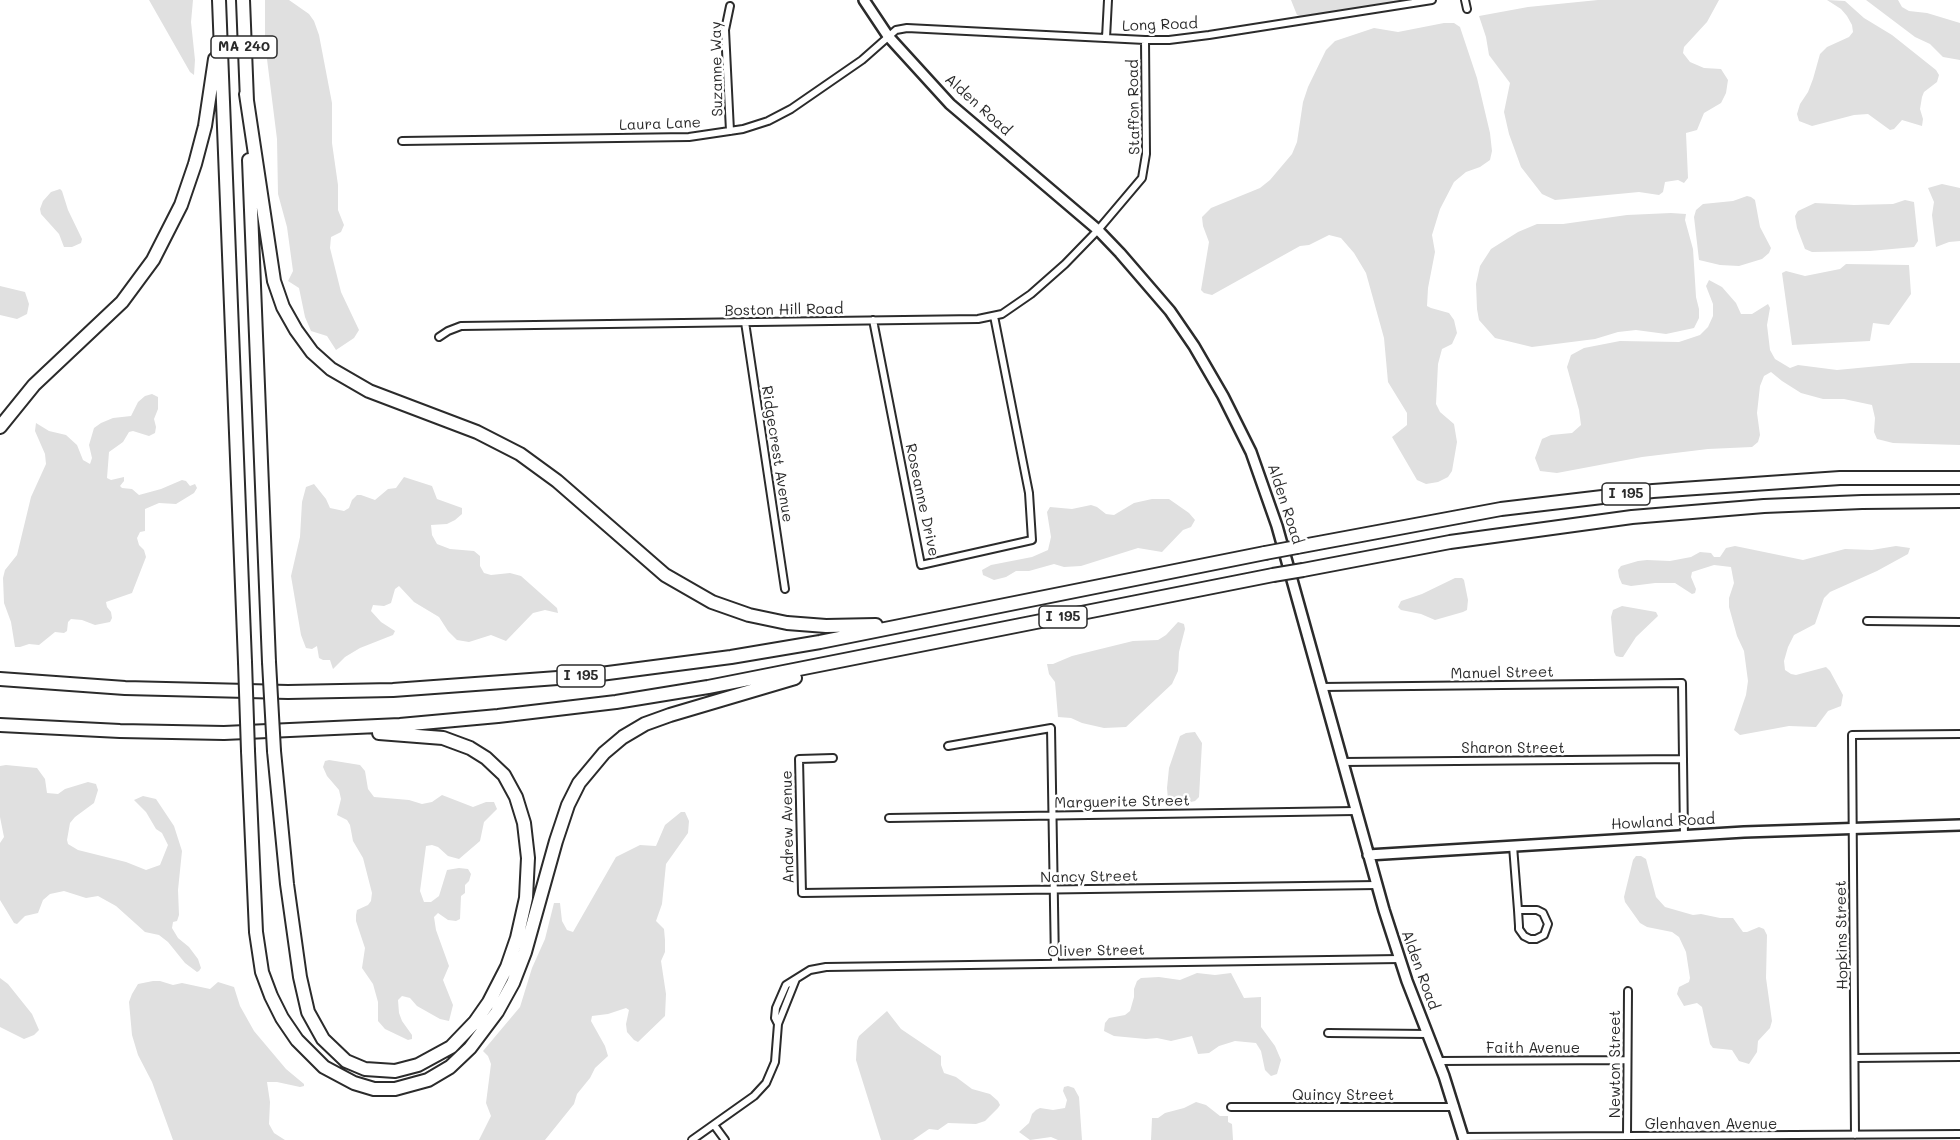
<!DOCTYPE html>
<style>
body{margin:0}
canvas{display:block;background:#fff}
</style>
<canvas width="1960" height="1140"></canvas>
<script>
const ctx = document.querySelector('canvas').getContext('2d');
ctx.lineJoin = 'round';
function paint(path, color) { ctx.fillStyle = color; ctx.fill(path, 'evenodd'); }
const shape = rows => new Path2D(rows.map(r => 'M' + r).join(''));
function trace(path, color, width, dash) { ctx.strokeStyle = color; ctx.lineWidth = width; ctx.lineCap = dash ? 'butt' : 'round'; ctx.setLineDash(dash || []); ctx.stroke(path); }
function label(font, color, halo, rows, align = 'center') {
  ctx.font = font + ' Mali,sans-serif'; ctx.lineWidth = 5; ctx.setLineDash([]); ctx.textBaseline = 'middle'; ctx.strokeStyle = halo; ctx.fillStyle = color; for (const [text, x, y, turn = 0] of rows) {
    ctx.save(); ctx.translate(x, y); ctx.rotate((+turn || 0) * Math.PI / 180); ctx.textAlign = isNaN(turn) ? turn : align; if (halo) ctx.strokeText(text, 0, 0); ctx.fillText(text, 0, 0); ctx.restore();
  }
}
const green = shape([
 [149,0,193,0,191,22,195,60,194,75,190,72],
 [265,0,289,0,309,14,314,21,319,35,332,103,332,143,338,185,338,210,344,225,341,232,331,237,330,248,341,292,359,330,354,338,336,350,327,336,311,331,305,317,299,288,288,281,293,271,287,227,278,194,277,139,265,43],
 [1291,0,1406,0,1388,7,1306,18,1297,15],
 [1598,0,1719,0,1707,22,1684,47,1683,53,1690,62,1704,68,1721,69,1728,80,1726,93,1721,103,1704,113,1697,130,1686,133,1688,178,1684,183,1678,180,1665,182,1663,192,1659,195,1639,192,1555,200,1542,194,1521,167,1509,134,1504,112,1510,83,1489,55,1486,37,1479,16,1528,7],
 [1827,0,1845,1,1864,18,1892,35,1936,70,1939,75,1937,82,1924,92,1922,97,1920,109,1923,119,1922,126,1902,120,1894,129,1890,130,1868,114,1854,115,1812,126,1799,121,1797,114,1800,104,1808,92,1813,79,1820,54,1827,47,1849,37,1853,32,1852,25,1847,16,1841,9],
 [1866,0,1898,0,1902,7,1909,11,1927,13,1960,23,1960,60,1943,57,1930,44,1915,37],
 [1444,23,1454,23,1460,27,1477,78,1490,133,1492,151,1490,160,1480,167,1466,172,1454,182,1440,209,1432,235,1435,252,1428,288,1427,306,1431,308,1449,313,1454,320,1457,333,1452,344,1442,349,1438,364,1436,404,1440,412,1454,424,1457,442,1452,471,1448,477,1438,482,1426,484,1417,480,1392,437,1407,425,1407,413,1388,382,1384,338,1366,273,1354,253,1341,238,1329,235,1309,245,1300,246,1212,295,1204,293,1201,290,1209,242,1203,226,1202,217,1211,208,1260,188,1270,180,1292,154,1297,142,1303,102,1308,87,1326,50,1335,41,1374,28,1398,32],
 [1942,184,1960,188,1960,241,1949,242,1936,247,1932,215,1934,202,1928,188],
 [60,189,62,191,68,210,82,239,81,243,72,247,64,247,59,234,41,214,40,209,43,201,51,192],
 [1747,196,1751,197,1755,200,1760,227,1771,248,1769,253,1762,259,1739,266,1720,265,1699,260,1694,217,1696,210,1703,204,1733,201],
 [1905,200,1914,202,1918,241,1914,247,1870,251,1812,252,1805,249,1797,228,1795,216,1798,211,1815,203,1854,205,1893,204],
 [1671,213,1686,214,1685,220,1693,249,1696,297,1699,309,1699,318,1694,328,1666,334,1636,330,1618,332,1595,339,1532,347,1495,338,1479,320,1477,309,1476,284,1480,266,1491,249,1518,232,1537,224,1563,224,1627,215],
 [1846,264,1909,265,1911,294,1889,325,1873,323,1870,341,1792,345,1782,273,1786,271,1805,276,1840,269],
 [1709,280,1722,287,1736,303,1741,314,1752,314,1768,304,1770,308,1767,325,1770,350,1775,359,1790,368,1798,365,1837,370,1911,363,1960,363,1960,445,1893,443,1877,439,1874,432,1875,418,1872,405,1844,399,1823,399,1801,393,1782,381,1771,372,1764,376,1760,386,1757,413,1760,435,1758,442,1752,447,1708,449,1642,457,1557,473,1540,471,1535,458,1542,439,1551,435,1572,433,1581,425,1579,410,1567,367,1571,355,1584,348,1620,341,1679,342,1700,335,1708,327,1713,316,1713,304,1706,286],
 [0,286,25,292,29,304,27,314,17,319,0,315],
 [152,394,158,397,158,409,154,419,156,427,155,433,149,436,133,431,129,432,123,442,109,452,107,478,111,480,124,477,124,481,120,486,122,488,132,489,139,495,161,489,182,480,186,481,190,486,195,484,197,488,194,493,176,504,159,503,145,509,145,531,140,532,137,538,139,545,144,550,146,557,132,593,106,602,107,607,111,612,112,618,110,622,95,625,82,620,71,619,68,622,67,631,64,633,55,632,39,645,29,644,20,647,15,647,11,622,4,603,3,578,5,570,17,555,31,497,46,464,45,454,35,431,36,423,49,431,66,435,77,445,83,460,90,464,92,458,89,445,94,428,101,423,113,418,131,416,138,402,145,396],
 [404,477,432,486,437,499,462,508,462,514,455,520,447,524,431,525,432,535,437,544,450,549,474,551,480,556,480,566,484,573,491,575,510,573,521,576,557,608,558,613,545,610,533,613,506,641,491,635,469,642,457,640,448,631,439,617,414,602,399,586,395,589,391,603,384,606,373,605,371,611,381,622,395,631,393,635,360,648,345,657,333,669,330,660,323,660,319,658,317,646,312,649,306,648,301,635,291,576,300,537,302,502,306,487,314,484,326,499,330,508,344,511,349,508,352,500,357,495,361,495,375,500,388,489,396,488],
 [1152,499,1169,499,1189,513,1195,520,1191,527,1183,530,1162,552,1138,548,1081,566,1064,567,1054,564,1029,571,1016,571,1006,577,994,580,983,575,982,570,991,565,1032,557,1048,550,1051,537,1047,512,1050,507,1072,509,1091,505,1097,507,1106,514,1114,515,1134,503],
 [1735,546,1803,560,1845,549,1872,550,1896,546,1910,548,1908,554,1877,571,1830,592,1824,598,1815,624,1794,635,1788,647,1784,661,1785,670,1791,674,1796,675,1826,667,1830,671,1843,695,1841,706,1828,711,1816,727,1789,726,1740,735,1734,730,1746,695,1748,681,1744,651,1737,636,1729,607,1729,598,1734,583,1731,567,1714,565,1692,572,1691,577,1696,589,1695,593,1692,594,1675,583,1655,583,1631,586,1622,584,1619,577,1618,570,1621,566,1638,561,1647,560,1670,561,1691,557,1700,552,1711,553,1714,557,1720,557,1726,548],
 [1455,578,1462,578,1464,580,1468,600,1467,610,1463,612,1435,620,1421,614,1401,610,1398,607,1401,601,1422,594],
 [1622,606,1656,612,1658,616,1636,637,1623,657,1620,657,1616,656,1614,652,1611,617,1613,610],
 [1178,622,1184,624,1185,629,1179,652,1178,671,1172,684,1126,727,1104,728,1082,723,1071,718,1058,717,1055,682,1049,674,1047,664,1053,664,1072,656,1133,641,1158,640,1166,635],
 [1195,732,1202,743,1199,797,1195,801,1191,802,1168,800,1167,788,1169,768,1180,736,1186,733],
 [329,760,360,765,365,771,368,789,374,797,409,800,422,804,432,802,442,795,473,807,486,802,494,802,497,809,484,822,480,841,459,859,448,856,438,847,432,845,426,846,420,891,424,902,431,902,439,896,447,870,459,868,468,869,471,874,469,881,465,885,465,893,461,896,460,919,456,921,448,920,438,913,434,917,436,930,449,966,443,980,453,1005,449,1021,440,1019,417,1006,410,998,402,996,398,1000,399,1013,402,1021,412,1035,412,1039,408,1040,385,1029,378,1021,378,1002,373,984,362,968,365,948,356,921,356,915,357,910,368,905,371,901,372,893,363,858,353,841,350,825,347,820,337,815,341,799,339,790,327,776,323,767,325,761],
 [6,765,37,768,45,779,47,793,58,794,65,789,88,782,96,784,98,790,94,803,75,817,70,823,67,840,68,844,78,850,126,862,146,870,160,865,168,845,162,833,156,829,146,812,134,800,143,796,156,799,174,826,182,851,178,890,179,915,177,921,173,922,172,928,178,938,189,947,198,959,201,968,199,971,197,972,185,963,168,942,159,935,145,932,116,906,98,896,86,898,64,891,50,894,43,900,38,913,25,916,17,924,14,923,0,900,0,843,4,837,0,817,0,766],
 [681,812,685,812,689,821,688,833,666,864,662,904,656,921,664,929,665,940,665,952,661,961,666,994,665,1016,638,1042,634,1040,627,1032,626,1024,629,1010,626,1008,608,1014,592,1016,591,1021,605,1046,608,1056,595,1068,590,1078,577,1094,574,1104,545,1140,479,1140,491,1116,486,1103,491,1064,488,1056,483,1051,520,1007,532,968,545,939,554,903,560,903,562,921,567,930,573,932,616,857,640,845,656,846,665,825],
 [1636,856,1641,856,1646,859,1656,897,1665,907,1693,915,1701,914,1720,918,1733,918,1743,932,1747,932,1759,927,1764,929,1767,935,1766,978,1772,1021,1770,1028,1758,1041,1757,1052,1749,1064,1739,1061,1732,1050,1713,1048,1710,1044,1702,1007,1697,1003,1684,1006,1677,994,1679,987,1689,982,1690,978,1686,952,1679,937,1672,932,1647,927,1640,923,1625,902,1624,897,1633,860],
 [1197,973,1215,975,1231,973,1244,998,1261,997,1261,1027,1275,1046,1281,1060,1277,1074,1271,1076,1265,1070,1261,1051,1256,1043,1235,1041,1219,1046,1209,1053,1198,1054,1192,1036,1171,1041,1157,1038,1146,1039,1114,1036,1104,1031,1105,1023,1109,1018,1125,1015,1130,1011,1134,997,1134,989,1137,981,1141,978,1159,977,1180,980],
 [0,978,8,984,32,1014,39,1030,34,1035,24,1039,0,1027],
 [153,981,160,981,173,985,182,983,210,989,218,982,234,987,240,1006,254,1031,286,1069,304,1084,304,1086,300,1087,277,1082,267,1082,270,1102,269,1124,274,1133,285,1140,173,1140,152,1082,138,1055,132,1035,129,1002,132,994,138,984],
 [887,1011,901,1029,941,1056,941,1065,944,1073,956,1077,972,1089,990,1094,998,1101,1000,1105,998,1108,985,1121,976,1124,948,1123,938,1130,929,1129,913,1140,881,1140,856,1060,857,1041,859,1036],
 [1068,1086,1074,1088,1079,1097,1082,1140,1058,1140,1051,1137,1030,1140,1019,1132,1029,1123,1032,1114,1036,1110,1040,1108,1053,1110,1065,1108,1067,1100,1063,1091,1064,1087],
 [1196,1102,1206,1105,1220,1116,1228,1116,1228,1122,1232,1124,1233,1140,1151,1140,1152,1118,1158,1118,1165,1113,1184,1108]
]);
const street = shape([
 [1465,0,1467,9],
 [1106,38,1108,0],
 [730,131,725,30,730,6],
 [402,141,689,137,743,129,768,121,791,109,862,60,896,30,907,28,1145,40,1169,40,1209,35,1432,0],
 [873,320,921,565,1032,540,1029,493,994,316],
 [745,322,785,589],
 [439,337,448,331,461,326,978,319,1002,314,1031,294,1065,264,1098,230,1142,178,1146,154,1145,40],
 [1867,621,1960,622],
 [1322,687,1682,683,1684,836],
 [948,746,1051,728,1055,963],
 [833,758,799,759,802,893,1377,885],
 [1343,762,1683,759],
 [889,818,1355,811],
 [1513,846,1518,910,1519,926,1519,929,1524,936,1530,939,1536,939,1544,935,1548,924,1543,913,1537,910,1518,910],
 [778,1024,775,1018,776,1008,786,985,810,970,826,967,1400,959],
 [1328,1033,1428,1034],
 [1855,1058,1960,1057],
 [1439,1061,1627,1060],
 [1231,1107,1455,1107],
 [714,1125,725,1140],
 [1855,1135,1852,735,1960,734],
 [1627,1136,1628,991],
 [1463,1137,1960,1134],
 [692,1140,754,1096,766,1083,775,1062,778,1024,796,979]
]);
const secondary = shape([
 [864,0,888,36,950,104,1098,230,1120,253,1170,311,1194,346,1223,396,1251,452,1277,526,1384,910,1407,981,1444,1076,1464,1140],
 [1368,855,1744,832,1960,825]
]);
const highway = shape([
 [219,0,245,662],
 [243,0,247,101],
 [246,94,274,281,283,307,296,330,312,352,331,369,369,391,477,432,520,454,557,481,665,575,712,602,749,615,787,623,826,626,876,625],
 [249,160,269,662],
 [0,427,34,385,122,302,153,260,181,205,195,164,205,126,215,59],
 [1297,547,1501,509,1653,491,1840,478,1960,478],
 [1303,570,1450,542,1632,517,1764,506,1862,502,1960,501],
 [0,679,125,688,288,692,393,690,585,676,731,657,820,642,1265,553],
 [0,725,120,731,224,733,400,725,498,716,616,702,708,687,1273,575],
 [248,751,256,932,262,972,271,996,282,1018,297,1040,324,1067,354,1083,374,1089,395,1089,428,1080,450,1067,470,1048,497,1012,513,983,525,952,556,841,568,805,579,783,604,753,623,737,645,724,670,715,795,678],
 [274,751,287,884,300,977,308,1012,323,1039,346,1061,365,1069,395,1071,418,1065,451,1047,475,1022,489,1002,507,967,517,938,526,898,528,858,524,823,516,797,504,775,486,758,470,748,443,738,379,733]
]);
const highwayBridge = shape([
 [1265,553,1297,547],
 [1273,575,1303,570],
 [245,662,248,751],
 [269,662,274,751]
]);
const shields = [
 [244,47,66],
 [1626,494,48],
 [1063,617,48],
 [581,676,48]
];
const shieldNames = [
 ["MA 240",244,47],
 ["I 195",1626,494],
 ["I 195",1063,617],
 ["I 195",581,676]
];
const streetNames = [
 ["Long Road",1160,25,-2],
 ["Suzanne Way",717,69,-91],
 ["Alden Road",978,105,42],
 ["Staffon Road",1134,107,-91],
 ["Laura Lane",660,124,-2],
 ["Boston Hill Road",784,310,-1],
 ["Ridgecrest Avenue",777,454,81],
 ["Roseanne Drive",922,500,78],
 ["Alden Road",1285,504,72],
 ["Manuel Street",1502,673,-1],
 ["Sharon Street",1513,748],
 ["Marguerite Street",1122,802,-1],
 ["Howland Road",1663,822,-3],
 ["Andrew Avenue",788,827,-91],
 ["Nancy Street",1089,877,-1],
 ["Hopkins Street",1842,935,-91],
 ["Oliver Street",1096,951,-1],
 ["Alden Road",1420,970,70],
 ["Faith Avenue",1533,1048],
 ["Newton Street",1615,1064,-90],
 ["Quincy Street",1343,1095],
 ["Glenhaven Avenue",1711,1124]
];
paint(green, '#e0e0e0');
trace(street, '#2b2b2b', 10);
trace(secondary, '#2b2b2b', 14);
trace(highway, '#2b2b2b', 16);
trace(street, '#fff', 6);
trace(secondary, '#fff', 9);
trace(highway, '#fff', 12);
trace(highwayBridge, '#2b2b2b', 16, []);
trace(highwayBridge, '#fff', 12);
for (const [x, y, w] of shields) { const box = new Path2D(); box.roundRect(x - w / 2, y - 11, w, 22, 4.5); ctx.fillStyle = '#fff'; ctx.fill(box); trace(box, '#2b2b2b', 1.5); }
label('bold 14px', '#2b2b2b', null, shieldNames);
label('15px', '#2b2b2b', '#fff', streetNames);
</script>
